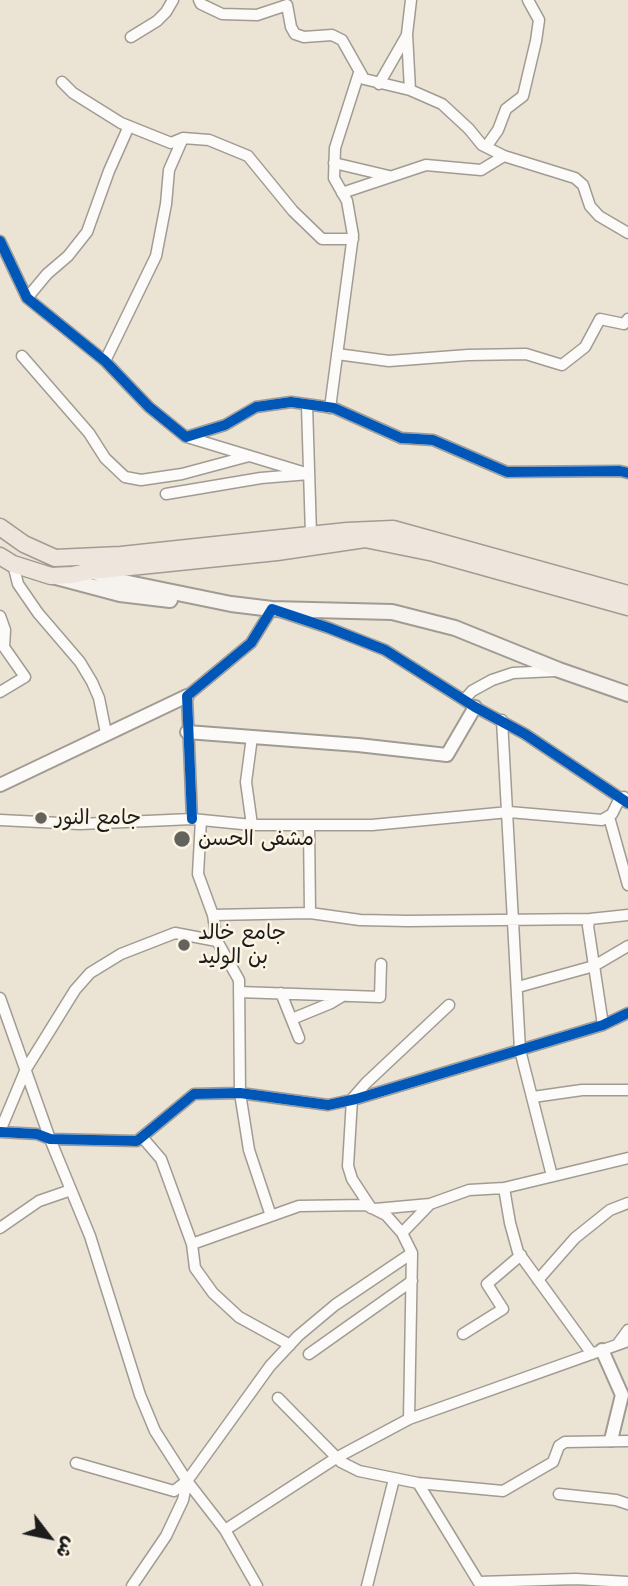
<!DOCTYPE html>
<meta charset="utf-8">
<style>
body{margin:0}
#map{position:relative;width:628px;height:1586px;overflow:hidden;background:#ebe3d4;font-family:Mali,"Playpen Sans Arabic",sans-serif}
canvas{display:block}
.north{position:absolute;left:14px;top:1502px;width:70px;height:70px;-webkit-text-stroke:5px #fcf5e5;paint-order:stroke;rotate:122deg;font-size:19px;font-weight:700;line-height:28px;text-align:center;color:#1c1c1c}
.north::after{content:'';display:block;margin:auto;width:24px;height:32px;background:#1c1c1c;clip-path:polygon(50% 0,100% 100%,50% 72%,0 100%)}
</style>
<div id="map">
<canvas width="628" height="1586"></canvas>
<div class="north">ش</div>
</div>
<script>
const ctx = document.querySelector('canvas').getContext('2d');
ctx.lineJoin = 'round';
const shape = rows => new Path2D(rows.map(r => 'M' + r).join(''));
function trace(path, color, width, dash) { ctx.strokeStyle = color; ctx.lineWidth = width; ctx.lineCap = dash ? 'butt' : 'round'; ctx.setLineDash(dash || []); ctx.stroke(path); }
function label(font, color, halo, rows, align = 'center') {
  ctx.font = font + ' Mali,"Playpen Sans Arabic",sans-serif'; ctx.lineWidth = 5; ctx.setLineDash([]); ctx.textBaseline = 'middle'; ctx.strokeStyle = halo; ctx.fillStyle = color; for (const [text, x, y, turn = 0] of rows) {
    ctx.save(); ctx.translate(x, y); ctx.rotate((+turn || 0) * Math.PI / 180); ctx.textAlign = isNaN(turn) ? turn : align; if (halo) ctx.strokeText(text, 0, 0); ctx.fillText(text, 0, 0); ctx.restore();
  }
}
const minor = shape([
 [199,0,201,4,222,14,257,15,287,5,291,27,295,34,304,37,332,35,342,40,364,79,410,90,442,104,469,129,482,145,504,156,575,178,583,185,590,206,599,216,628,233],
 [131,37,157,21,166,12,173,0],
 [62,82,73,93,121,123,171,143,183,138,209,140,248,156,293,211,322,239,353,239],
 [379,84,407,35],
 [410,90,407,34,411,0],
 [486,147,498,130,506,109,523,96,536,41,539,20,528,0],
 [334,163,389,176],
 [342,193,426,165,481,170,504,156],
 [0,241,27,298,105,361,149,407,186,437,225,425,256,407,291,402,334,408,401,438,433,440,507,472,620,471,628,473],
 [27,298,47,274,68,256,87,232,109,171,129,126],
 [337,354,389,361,468,355,526,354,562,365,585,347,600,319,624,324,628,319],
 [22,356,89,433,105,458,125,477,141,480,182,474,249,456],
 [105,361,156,256,166,204,169,170,183,138],
 [307,405,311,535],
 [330,408,353,235,347,201,334,178,335,148,359,73],
 [166,494,261,478,309,474,187,437],
 [13,564,18,584,38,613,80,662,92,682,99,698,106,733],
 [0,616,5,630,4,647,25,677,0,692],
 [464,700,472,691,492,680,513,673,555,671],
 [502,720,520,1050,552,1176],
 [609,817,628,885],
 [192,819,187,696,251,643,272,609,329,628,385,650,475,707,525,734,628,803],
 [0,820,80,824,192,819,252,825,372,825,509,812,602,820,612,814,620,798,624,797],
 [201,820,198,874,213,915,217,941,239,980,240,1093,249,1150,271,1216],
 [252,825,246,782,252,737],
 [309,826,310,913],
 [213,915,310,913,360,920,408,921,590,919,628,915],
 [590,919,588,926,603,1025],
 [518,987,594,966,628,946],
 [239,992,380,997,381,964],
 [281,993,299,1038],
 [0,998,50,1139,90,1236,140,1395,155,1431,187,1481,225,1530,257,1586],
 [292,1019,331,1003,341,997],
 [533,1097,582,1090,628,1090],
 [0,1131,26,1069,75,990,90,973,121,954,175,933,217,941],
 [0,1132,37,1134,50,1139,137,1141,194,1094,240,1093,328,1105,356,1099,603,1025,628,1013],
 [142,1137,161,1159,192,1244],
 [504,1188,510,1223,518,1252,592,1354],
 [371,1208,352,1179,348,1166,352,1099,366,1083,449,1005],
 [375,1209,430,1204],
 [0,1228,39,1201,71,1190],
 [402,1233,430,1204,469,1190,504,1188,628,1158],
 [538,1280,575,1238,610,1210,628,1203],
 [463,1334,503,1309,487,1284,521,1255],
 [290,1345,239,1317,213,1293,195,1268,192,1244,299,1206,366,1205,386,1215,402,1233,412,1253,409,1419],
 [617,1345,628,1330],
 [309,1354,412,1281],
 [278,1398,341,1462,359,1471,418,1483,503,1491,553,1462,559,1446,565,1442,628,1441],
 [76,1463,174,1491,187,1481,270,1366,298,1336,335,1305,412,1253],
 [418,1483,481,1586],
 [559,1494,616,1500,628,1504],
 [225,1530,336,1458,409,1419,628,1341],
 [479,1582,576,1579,628,1582],
 [132,1586,166,1536,183,1500,187,1481],
 [367,1586,394,1479]
]);
const tertiary = shape([
 [187,732,358,745,447,755,475,707],
 [0,785,187,696],
 [602,1350,622,1395,611,1440]
]);
const secondary = shape([
 [90,570,114,580,231,604,272,609,392,612,455,628,559,670,628,694],
 [56,577,120,594,170,600]
]);
const primary = shape([
 [0,527,24,544,55,558,121,555,347,531,393,529,628,594],
 [0,556,13,564,51,576,72,575,91,571,277,552,365,539,434,553,628,607]
]);
const cycleway = shape([
 [0,241,27,298,105,361,149,407,186,437,225,425,256,407,291,402,334,408,401,438,433,440,507,472,620,471,628,473],
 [192,819,187,696,251,643,272,609,329,628,385,650,475,707,525,734,628,803],
 [0,1132,37,1134,50,1139,137,1141,194,1094,240,1093,328,1105,356,1099,603,1025,628,1013]
]);
const markers = [
 [41,818,7,"#64625c"],
 [182,839,9,"#64625c"],
 [184,945,7,"#64625c"]
];
const poiNames = [
 ["جامع النور",55,818],
 ["مشفى الحسن",198,839],
 ["جامع خالد",198,933],
 ["بن الوليد",198,957]
];
trace(minor, '#a09c93', 13);
trace(tertiary, '#a09c93', 16);
trace(secondary, '#a09c93', 18);
trace(primary, '#a09c93', 19);
trace(minor, '#fcfbf9', 10);
trace(tertiary, '#fcfbf9', 12);
trace(secondary, '#f6f2ee', 14);
trace(primary, '#eee6dd', 16);
trace(cycleway, '#0057b8', 10);
for (const [x, y, r, color] of markers) { const dot = new Path2D(); dot.arc(x, y, r, 0, 2 * Math.PI); ctx.fillStyle = color; ctx.fill(dot); trace(dot, '#fcf5e5', 2.5); }
label('21px', '#1c1c1c', '#fcf5e5', poiNames, 'left');
</script>
